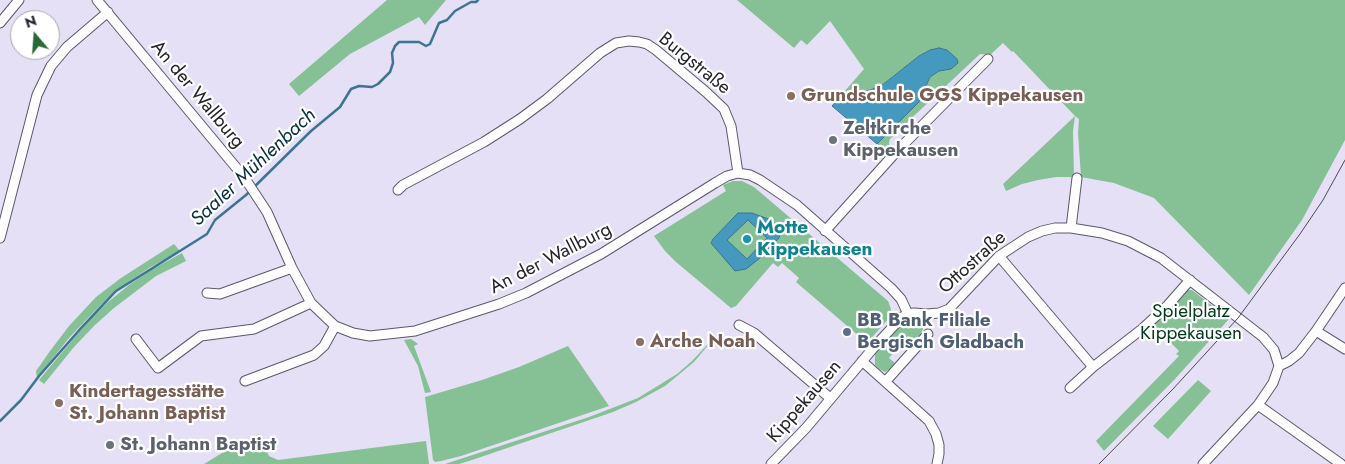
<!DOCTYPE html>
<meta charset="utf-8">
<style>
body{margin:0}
#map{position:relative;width:1345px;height:464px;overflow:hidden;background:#e5e0f6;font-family:Jost,sans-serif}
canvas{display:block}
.north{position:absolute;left:10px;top:10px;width:50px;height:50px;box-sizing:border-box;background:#fff;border:1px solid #a7a7aa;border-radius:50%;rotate:342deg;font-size:14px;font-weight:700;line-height:20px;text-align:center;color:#24222a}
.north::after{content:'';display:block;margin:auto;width:18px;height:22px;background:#296a34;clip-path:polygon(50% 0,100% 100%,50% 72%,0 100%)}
</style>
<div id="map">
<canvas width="1345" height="464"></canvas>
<div class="north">N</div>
</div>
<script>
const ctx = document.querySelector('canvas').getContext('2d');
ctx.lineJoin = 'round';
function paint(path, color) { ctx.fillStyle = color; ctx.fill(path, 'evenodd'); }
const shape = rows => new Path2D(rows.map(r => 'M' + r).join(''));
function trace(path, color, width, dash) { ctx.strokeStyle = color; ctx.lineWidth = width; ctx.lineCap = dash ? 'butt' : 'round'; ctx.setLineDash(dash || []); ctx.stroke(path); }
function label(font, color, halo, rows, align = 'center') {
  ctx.font = font + ' Jost,sans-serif'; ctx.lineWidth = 4.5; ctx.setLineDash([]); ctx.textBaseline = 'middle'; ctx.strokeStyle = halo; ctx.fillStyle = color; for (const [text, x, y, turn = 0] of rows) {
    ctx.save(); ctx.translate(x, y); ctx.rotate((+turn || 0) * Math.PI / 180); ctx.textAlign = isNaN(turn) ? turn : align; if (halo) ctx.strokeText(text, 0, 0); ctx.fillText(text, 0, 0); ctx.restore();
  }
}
const green = shape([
 [387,0,446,0,425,25,419,17,350,54,299,96,289,84],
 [737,0,1345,0,1345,140,1302,220,1249,295,1154,198,1114,183,1081,177,1078,133,1079,119,1075,116,1073,131,1074,177,1056,177,1038,180,1022,184,1006,191,1003,184,1075,116,1013,51,1012,52,1003,43,990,55,980,54,917,113,890,139,889,143,890,149,887,153,877,144,919,102,930,77,939,71,930,50,919,56,881,86,867,91,838,99,864,69,830,21,807,45,801,40,794,48],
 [733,181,742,181,754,187,888,301,891,309,890,317,867,343,796,282,799,278,782,263,778,267,773,263,736,306,731,308,676,262,665,251,654,236,726,191,723,185],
 [174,244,180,251,149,268,127,283,107,299,88,318,69,338,37,378,36,371,50,351,69,326,96,297,121,278],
 [182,253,186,261,156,276,114,308,95,325,74,347,44,384,39,380,90,319,108,302,129,285,151,270],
 [1187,290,1192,290,1229,319,1175,379,1104,451,1096,441,1179,356,1176,354,1179,351,1153,325],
 [915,320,920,321,923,324,923,329,920,335,915,341,908,336,889,358,896,364,885,372,879,369,875,365,875,353,897,328,907,323],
 [722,329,694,362,665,386,636,402,613,412,472,460,459,464,445,464,589,417,638,398,677,374,692,361,721,330],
 [411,339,418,344,414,346,431,392,425,393,418,366,404,340],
 [568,346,609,406,461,456,441,461,435,462,433,460,425,397,482,380,519,367],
 [1198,380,1211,391,1168,439,1153,426],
 [259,434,269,456,278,460,426,441,429,464,204,464,222,453]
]);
const water = shape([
 [939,48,947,50,957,59,958,63,951,69,939,71,930,77,919,102,877,144,832,106,838,99,867,91,881,86,919,56,930,50,939,48],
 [738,213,752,213,771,220,781,232,779,238,760,258,746,269,735,271,711,243,713,239,738,213],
 [748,220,767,238,747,259,727,240,748,220]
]);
const stream = shape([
 [0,421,21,400,39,376,82,327,116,291,207,234,215,220,246,195,311,131,340,107,351,89,359,86,372,87,378,84,390,72,393,63,392,53,395,46,399,42,419,42,426,46,430,44,439,23,447,20,455,11,471,2,476,2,478,0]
]);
const minor = shape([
 [97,0,244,177,267,212,292,268,311,303,335,326,353,333,370,336,415,331,499,304,526,293,601,254,715,183,727,176,738,173],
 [0,23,19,0],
 [398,190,403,185,484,142,520,119,547,99,600,53,616,43,629,41,639,42,647,44,656,50,706,92,724,109,731,126,738,173,750,175,760,180,797,205,891,288,901,299,908,314],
 [1071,228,1077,178],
 [825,231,897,151,988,59],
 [0,238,37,95,51,66,67,47,108,12],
 [999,256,1093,367],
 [207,293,220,294,292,268],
 [739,325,754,333,830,398],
 [1316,331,1345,349],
 [136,339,158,368,201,336,254,329,311,303],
 [862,361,929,421,936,434,939,445,939,454,937,464],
 [1279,366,1289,361,1299,353,1316,331,1345,288],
 [245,381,314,355,324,346,335,326],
 [886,381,928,334],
 [1070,388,1093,367,1142,329,1168,305,1190,280],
 [1258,405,1341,464],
 [771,464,806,428,875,346,902,317,908,314,914,313,927,314,939,313,949,309,999,256,1028,237,1042,231,1055,228,1071,228,1102,233,1128,241,1161,258,1263,337,1274,350,1279,366,1273,383,1258,405,1203,464]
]);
const tram = shape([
 [1099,464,1173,389,1238,318,1300,234,1323,200,1345,160]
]);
const markers = [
 [791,96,5,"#8d6e63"],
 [833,140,5,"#6b7280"],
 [747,239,5,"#0f9aa8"],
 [847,332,5,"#5c6f8a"],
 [640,342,5,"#8d6e63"],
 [59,403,5,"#8d6e63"],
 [110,445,5,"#6b7280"]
];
const streetNames = [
 ["Burgstraße",694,64,39],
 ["An der Wallburg",197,95,50],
 ["An der Wallburg",551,259,-27],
 ["Ottostraße",973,263,-42],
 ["Kippekausen",805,402,-49]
];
const educationNames = [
 ["Grundschule GGS Kippekausen",801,96],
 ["Arche Noah",650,342],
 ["Kindertagesstätte",69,392],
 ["St. Johann Baptist",69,414]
];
const worshipNames = [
 ["Zeltkirche",843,129],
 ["Kippekausen",843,151],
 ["St. Johann Baptist",120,445]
];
const cultureNames = [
 ["Motte",757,228],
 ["Kippekausen",757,250]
];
const parkNames = [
 ["Spielplatz",1191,312],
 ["Kippekausen",1191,334]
];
const serviceNames = [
 ["BB Bank Filiale",857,321],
 ["Bergisch Gladbach",857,343]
];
const waterNames = [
 ["Saaler Mühlenbach",254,168,-43]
];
paint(green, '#85c195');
paint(water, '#4599be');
trace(water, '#3b7592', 1);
trace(stream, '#3b7592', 2.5);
trace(minor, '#5c576a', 11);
trace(minor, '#fff', 9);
trace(tram, '#4d4a55', 1);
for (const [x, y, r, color] of markers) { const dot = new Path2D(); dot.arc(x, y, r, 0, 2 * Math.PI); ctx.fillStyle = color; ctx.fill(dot); trace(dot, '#fff', 2); }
label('19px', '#24222a', '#fff', streetNames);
label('bold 19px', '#785e54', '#fff', educationNames, 'left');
label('bold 19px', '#5b616d', '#fff', worshipNames, 'left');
label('bold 19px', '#0d838f', '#fff', cultureNames, 'left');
label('19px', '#02391a', '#fff', parkNames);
label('bold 19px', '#4e5e75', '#fff', serviceNames, 'left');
label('italic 20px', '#093041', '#fff', waterNames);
</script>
